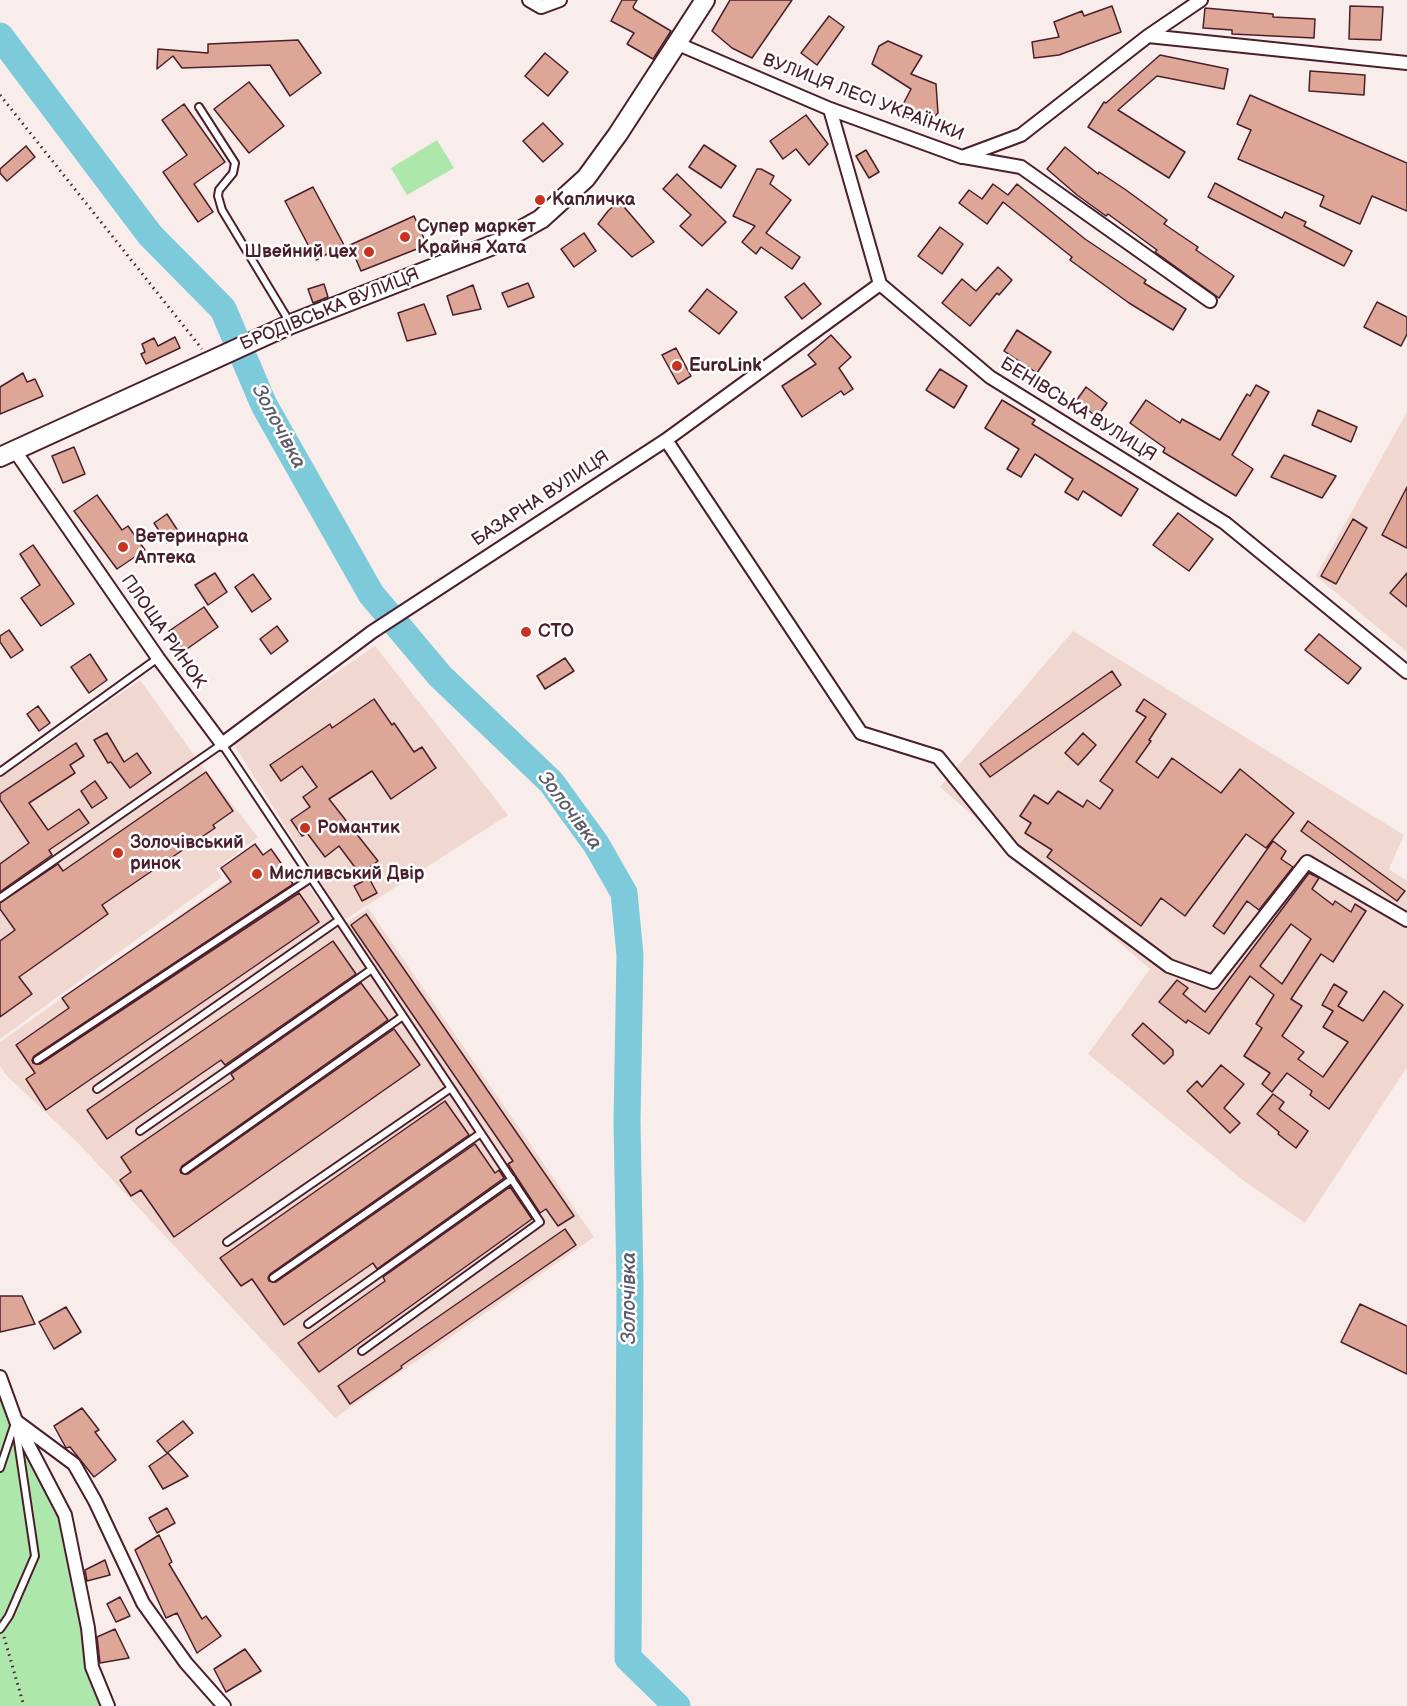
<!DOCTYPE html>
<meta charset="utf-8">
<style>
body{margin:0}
canvas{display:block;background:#f8edea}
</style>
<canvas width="1407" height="1706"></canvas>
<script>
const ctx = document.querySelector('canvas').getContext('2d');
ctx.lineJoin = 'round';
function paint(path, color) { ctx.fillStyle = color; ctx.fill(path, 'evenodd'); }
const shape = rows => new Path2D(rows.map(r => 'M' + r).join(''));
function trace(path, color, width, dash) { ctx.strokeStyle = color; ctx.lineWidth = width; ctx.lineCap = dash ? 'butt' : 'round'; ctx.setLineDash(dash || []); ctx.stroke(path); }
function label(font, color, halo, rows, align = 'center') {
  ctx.font = font + ' "Balsamiq Sans",sans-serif'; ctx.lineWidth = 5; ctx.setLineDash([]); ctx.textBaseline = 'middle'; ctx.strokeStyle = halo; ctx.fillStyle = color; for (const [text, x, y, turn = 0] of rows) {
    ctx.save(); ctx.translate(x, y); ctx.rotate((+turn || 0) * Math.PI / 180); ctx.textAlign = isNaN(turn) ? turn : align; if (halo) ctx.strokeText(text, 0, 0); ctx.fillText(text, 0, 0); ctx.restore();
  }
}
const built = shape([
 [1407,412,1407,652,1316,576],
 [1073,631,1404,835,1389,869,1407,881,1407,1067,1305,1223,1244,1181,1088,1054,1150,969,940,787],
 [375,646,508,815,344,920,233,743],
 [140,680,199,762,258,837,216,869,222,877,0,1039,0,778],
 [303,878,338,928,368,908,594,1237,335,1418,78,1143,7,1076,0,1066,0,1042,228,881,251,913]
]);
const green = shape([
 [437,140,454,168,407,195,391,168],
 [2,1397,7,1419,65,1515,92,1667,108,1706,0,1706,0,1398]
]);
const river = shape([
 [0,36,150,235,223,309,264,405,371,594,440,676,551,782,596,844,624,893,630,955,627,1121,630,1286,628,1658,677,1706]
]);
const building = shape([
 [622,0,637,0,633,7,634,9,671,31,653,59,627,44,634,33,611,21,622,0],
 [730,0,792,0,752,58,732,48,712,31,730,0],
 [1112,6,1121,32,1059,55,1034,58,1032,42,1059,37,1054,22,1082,11,1084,16,1112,6],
 [1350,6,1383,7,1381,40,1349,39,1350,6],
 [1205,8,1273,14,1273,17,1315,19,1314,38,1232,34,1232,30,1203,28,1205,8],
 [829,16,844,27,817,65,801,53,829,16],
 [298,40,321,73,290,96,270,65,182,68,173,56,157,69,158,49,208,53,208,44,298,40],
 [888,41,922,56,911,74,936,84,938,113,924,127,899,112,911,89,872,64,879,46,888,41],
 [545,53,568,72,548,96,525,76,545,53],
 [1160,55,1228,69,1224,89,1157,76,1118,110,1185,152,1169,178,1088,127,1104,102,1106,103,1160,55],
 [1310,71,1365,75,1364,95,1309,91,1310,71],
 [249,82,284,126,249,153,214,109,249,82],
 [1250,95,1407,163,1407,211,1372,196,1360,224,1320,206,1324,196,1238,159,1251,130,1237,124,1250,95],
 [184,104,225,162,194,184,213,212,198,222,163,172,187,155,162,120,184,104],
 [806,115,828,144,809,165,796,149,783,159,770,141,806,115],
 [543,123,563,144,543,162,523,141,543,123],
 [704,145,736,166,721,188,689,167,704,145],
 [26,146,35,157,7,181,0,173,0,169,26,146],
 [1065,147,1098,174,1099,172,1126,190,1167,220,1164,224,1198,247,1196,250,1234,276,1219,298,1155,252,1157,250,1108,214,1106,216,1077,195,1047,169,1065,147],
 [866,150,879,172,869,178,856,156,866,150],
 [757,169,761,169,774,176,770,184,791,200,766,233,800,257,792,269,761,247,756,254,742,242,755,226,733,216,757,169],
 [677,174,726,222,702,246,680,226,691,215,663,189,677,174],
 [1215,183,1282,218,1285,212,1306,222,1304,226,1352,251,1344,266,1208,197,1215,183],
 [993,184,1008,195,1017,184,1085,239,1146,280,1144,283,1186,309,1173,330,1129,303,1070,260,1072,257,1003,202,987,224,959,203,969,190,982,199,993,184],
 [313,187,344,245,316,260,285,201,313,187],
 [619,201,654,242,632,257,598,224,608,211,619,201],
 [414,216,427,245,361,271,350,245,414,216],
 [940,227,963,244,942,274,918,256,940,227],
 [584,233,596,251,574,267,561,249,584,233],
 [998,267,1012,280,999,295,997,293,970,326,942,303,962,279,976,291,998,267],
 [528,283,534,297,508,307,502,293,528,283],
 [804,283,821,304,802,319,785,297,804,283],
 [324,284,328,297,313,303,308,289,324,284],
 [473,285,481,309,453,315,447,296,473,285],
 [707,289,737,312,719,334,689,311,707,289],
 [1377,302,1407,317,1407,334,1401,346,1364,327,1377,302],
 [424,304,436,334,407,341,398,313,424,304],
 [1017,330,1051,352,1037,373,1004,351,1017,330],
 [831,335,851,357,839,368,853,389,844,395,841,391,802,417,782,386,816,364,808,355,831,335],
 [175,337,180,348,146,364,141,354,145,352,142,344,154,338,158,346,175,337],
 [676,348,691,376,678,384,662,355,676,348],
 [940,369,967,386,954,408,926,390,940,369],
 [23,373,27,382,35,379,43,396,0,414,0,387,23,373],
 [1256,385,1269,392,1232,455,1253,469,1236,496,1163,452,1165,448,1130,423,1146,400,1180,423,1182,419,1220,440,1247,394,1250,396,1256,385],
 [1086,387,1107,403,1097,417,1076,401,1086,387],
 [1002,400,1035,420,1032,424,1138,489,1121,516,1083,491,1078,500,1065,492,1073,479,1035,454,1021,477,1007,469,1019,449,985,428,1002,400],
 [1318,410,1357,427,1351,442,1312,425,1318,410],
 [74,447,85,474,63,483,52,456,74,447],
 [1284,455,1336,476,1322,498,1271,477,1284,455],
 [1407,487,1407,548,1382,535,1407,487],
 [97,495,122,530,128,526,145,550,117,569,74,511,97,495],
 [1178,513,1213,539,1189,571,1153,545,1178,513],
 [167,514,180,534,167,543,154,523,167,514],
 [1353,519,1367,528,1336,584,1321,576,1353,519],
 [33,545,74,604,41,626,21,598,40,585,20,554,33,545],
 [215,573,227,592,208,605,195,585,215,573],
 [1407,573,1407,607,1390,593,1407,573],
 [253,574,271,599,252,612,235,587,253,574],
 [204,607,218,627,184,651,169,631,204,607],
 [277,626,288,641,271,654,260,639,277,626],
 [9,630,23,650,11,658,0,642,0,636,9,630],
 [1319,634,1361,668,1348,684,1305,650,1319,634],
 [90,654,107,680,89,693,71,667,90,654],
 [565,658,574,671,545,689,537,676,565,658],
 [1112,671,1121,685,990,777,980,764,1112,671],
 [374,699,392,725,394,723,414,752,422,747,436,768,391,799,372,771,329,799,378,861,360,874,339,846,325,857,307,833,302,836,291,820,310,807,303,797,317,787,302,766,281,781,270,765,330,724,332,728,374,699],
 [1144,699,1166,714,1149,740,1151,741,1136,762,1158,778,1172,758,1221,793,1240,769,1294,813,1266,848,1246,834,1185,916,1161,898,1141,926,1047,857,1052,850,1025,833,1031,823,1020,816,1034,795,1048,804,1058,791,1083,807,1087,800,1100,809,1113,790,1100,781,1146,717,1136,711,1144,699],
 [38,706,50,723,39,731,27,714,38,706],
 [107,733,124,762,137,753,151,773,130,788,111,762,108,763,94,740,107,733],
 [1083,733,1096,745,1078,765,1065,753,1083,733],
 [76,743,84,756,70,765,75,773,29,803,48,830,79,809,89,823,49,850,52,855,0,892,0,864,29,843,0,800,0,794,76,743],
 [206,772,233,811,213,825,215,828,102,905,108,914,19,977,32,994,0,1017,0,941,15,930,0,909,0,903,58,864,63,871,206,772],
 [95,781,107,798,92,808,81,791,95,781],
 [1308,821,1405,891,1397,901,1301,831,1308,821],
 [1273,841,1286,851,1281,859,1293,867,1259,910,1247,901,1224,934,1213,926,1273,841],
 [255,844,263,855,271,849,293,880,291,881,293,884,34,1056,32,1060,33,1063,40,1064,299,893,319,922,46,1110,26,1079,35,1073,16,1045,69,1008,62,998,231,882,221,868,255,844],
 [1309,873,1319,878,1312,889,1333,905,1335,901,1351,912,1355,904,1366,911,1333,962,1321,954,1291,999,1302,1006,1282,1036,1304,1052,1298,1059,1323,1077,1348,1042,1323,1027,1333,1011,1322,1005,1334,984,1347,992,1338,1006,1363,1021,1384,991,1403,1005,1329,1109,1310,1095,1312,1091,1287,1073,1272,1092,1262,1084,1270,1073,1244,1056,1262,1028,1256,1024,1274,995,1250,976,1209,1034,1188,1020,1186,1023,1159,1002,1177,980,1188,988,1183,994,1205,1012,1309,873],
 [1291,924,1311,939,1282,984,1260,966,1291,924],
 [369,878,377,893,362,901,354,886,369,878],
 [366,914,574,1216,558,1226,546,1209,540,1213,508,1164,513,1161,351,925,366,914],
 [333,941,356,974,225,1065,221,1060,107,1139,87,1110,333,941],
 [361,983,388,1020,182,1166,180,1170,181,1173,188,1174,394,1029,420,1065,174,1237,141,1190,131,1196,120,1180,131,1172,121,1157,234,1079,231,1074,361,983],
 [1143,1023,1173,1050,1173,1055,1164,1064,1132,1035,1143,1023],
 [1221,1065,1244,1084,1224,1108,1240,1123,1230,1133,1187,1091,1197,1081,1202,1087,1221,1065],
 [1273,1094,1284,1102,1279,1109,1308,1131,1296,1148,1278,1134,1279,1132,1257,1114,1273,1094],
 [445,1101,469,1135,270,1274,268,1278,269,1281,276,1282,475,1144,495,1173,499,1170,504,1178,377,1269,373,1263,284,1325,252,1279,241,1286,220,1258,445,1101],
 [510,1187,532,1219,319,1372,298,1343,385,1281,383,1277,510,1187],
 [565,1229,576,1245,401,1366,402,1368,350,1404,338,1386,565,1229],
 [0,1296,22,1296,35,1324,0,1332,0,1296],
 [1360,1304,1407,1326,1407,1374,1341,1342,1360,1304],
 [66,1307,81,1332,54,1349,39,1322,66,1307],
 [82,1408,99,1430,95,1432,116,1460,94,1477,70,1447,66,1448,54,1426,82,1408],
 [183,1421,193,1433,167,1453,157,1441,183,1421],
 [168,1453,188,1476,163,1489,149,1466,168,1453],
 [167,1508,175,1523,157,1533,149,1518,167,1508],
 [159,1535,172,1562,169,1564,202,1619,206,1616,221,1636,197,1653,177,1613,166,1618,135,1550,159,1535],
 [105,1560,110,1575,87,1581,85,1570,105,1560],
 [120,1597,130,1616,116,1622,107,1604,120,1597],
 [115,1629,129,1658,100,1663,97,1637,115,1629],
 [245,1649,261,1671,226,1692,214,1669,245,1649]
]);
const path = shape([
 [0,95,202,349],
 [4,1637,24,1706]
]);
const lane = shape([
 [199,107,235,163,233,173,219,190,218,196,222,210,289,321],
 [0,772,158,658],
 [0,898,222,744,540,1222,362,1351],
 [37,1060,311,878],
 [97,1089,339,920],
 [140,1131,372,969],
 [185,1170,403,1016],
 [227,1242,451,1088],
 [273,1278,481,1133],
 [308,1324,512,1179],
 [0,1468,14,1426],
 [0,1629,9,1616,35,1556,16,1428]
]);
const street = shape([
 [529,0,541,7,560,0],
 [1148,36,1407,63],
 [678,44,830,109,962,157,1021,135,1148,36,1201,0],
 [830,109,880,284,990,377,1225,523,1407,672],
 [964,157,1021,167,1210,301],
 [666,440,861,733,938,757,1013,850,1169,966,1213,982,1307,862,1407,920],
 [15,451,158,658,222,744,372,632,666,440,880,284],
 [0,1377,16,1421,65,1515,88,1628,92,1667,108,1706],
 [16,1421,74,1464,95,1501,143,1603,186,1663,224,1706]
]);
const secondary = shape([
 [0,457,291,324,498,243,541,219,586,178,618,134,705,0]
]);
const markers = [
 [540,200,6,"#c8321e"],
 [405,237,6,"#c8321e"],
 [369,252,6,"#c8321e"],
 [677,366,6,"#c8321e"],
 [123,547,6,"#c8321e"],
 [526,632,6,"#c8321e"],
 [305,828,6,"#c8321e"],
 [118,853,6,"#c8321e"],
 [257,874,6,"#c8321e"]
];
const streetNames = [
 ["ВУЛИЦЯ ЛЕСІ УКРАЇНКИ",863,98,21],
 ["БРОДІВСЬКА ВУЛИЦЯ",330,310,-22],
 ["БЕНІВСЬКА ВУЛИЦЯ",1078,410,32],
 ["БАЗАРНА ВУЛИЦЯ",541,499,-33],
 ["ПЛОЩА РИНОК",163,632,55]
];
const poiNames = [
 ["Капличка",552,200],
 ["Супер маркет",417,227],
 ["Крайня Хата",417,248],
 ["Швейний цех",357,252,"right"],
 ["EuroLink",689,366],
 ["Ветеринарна",135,537],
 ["Аптека",135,558],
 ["СТО",538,632],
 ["Романтик",317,828],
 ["Золочівський",130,843],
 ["ринок",130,864],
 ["Мисливський Двір",269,874]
];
const waterNames = [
 ["Золочівка",278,427,62],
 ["Золочівка",569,811,53],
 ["Золочівка",630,1298,-90]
];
paint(built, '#f0d8d1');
paint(green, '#aee7ab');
trace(river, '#7dcadb', 27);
paint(building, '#dea697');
trace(building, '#4a1f2b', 1.5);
trace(lane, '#4a1f2b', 10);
trace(street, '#4a1f2b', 16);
trace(secondary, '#4a1f2b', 22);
trace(path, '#4a1f2b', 3, [1.5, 4.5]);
trace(lane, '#fff', 6);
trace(street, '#fff', 12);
trace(secondary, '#fff', 18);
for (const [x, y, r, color] of markers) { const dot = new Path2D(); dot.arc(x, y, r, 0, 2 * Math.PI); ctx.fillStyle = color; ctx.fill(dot); trace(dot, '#fff', 2); }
label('18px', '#4a1f2b', '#fff', streetNames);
label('bold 18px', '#4a1f2b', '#fff', poiNames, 'left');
label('italic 20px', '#5c5b69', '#fff', waterNames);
</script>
